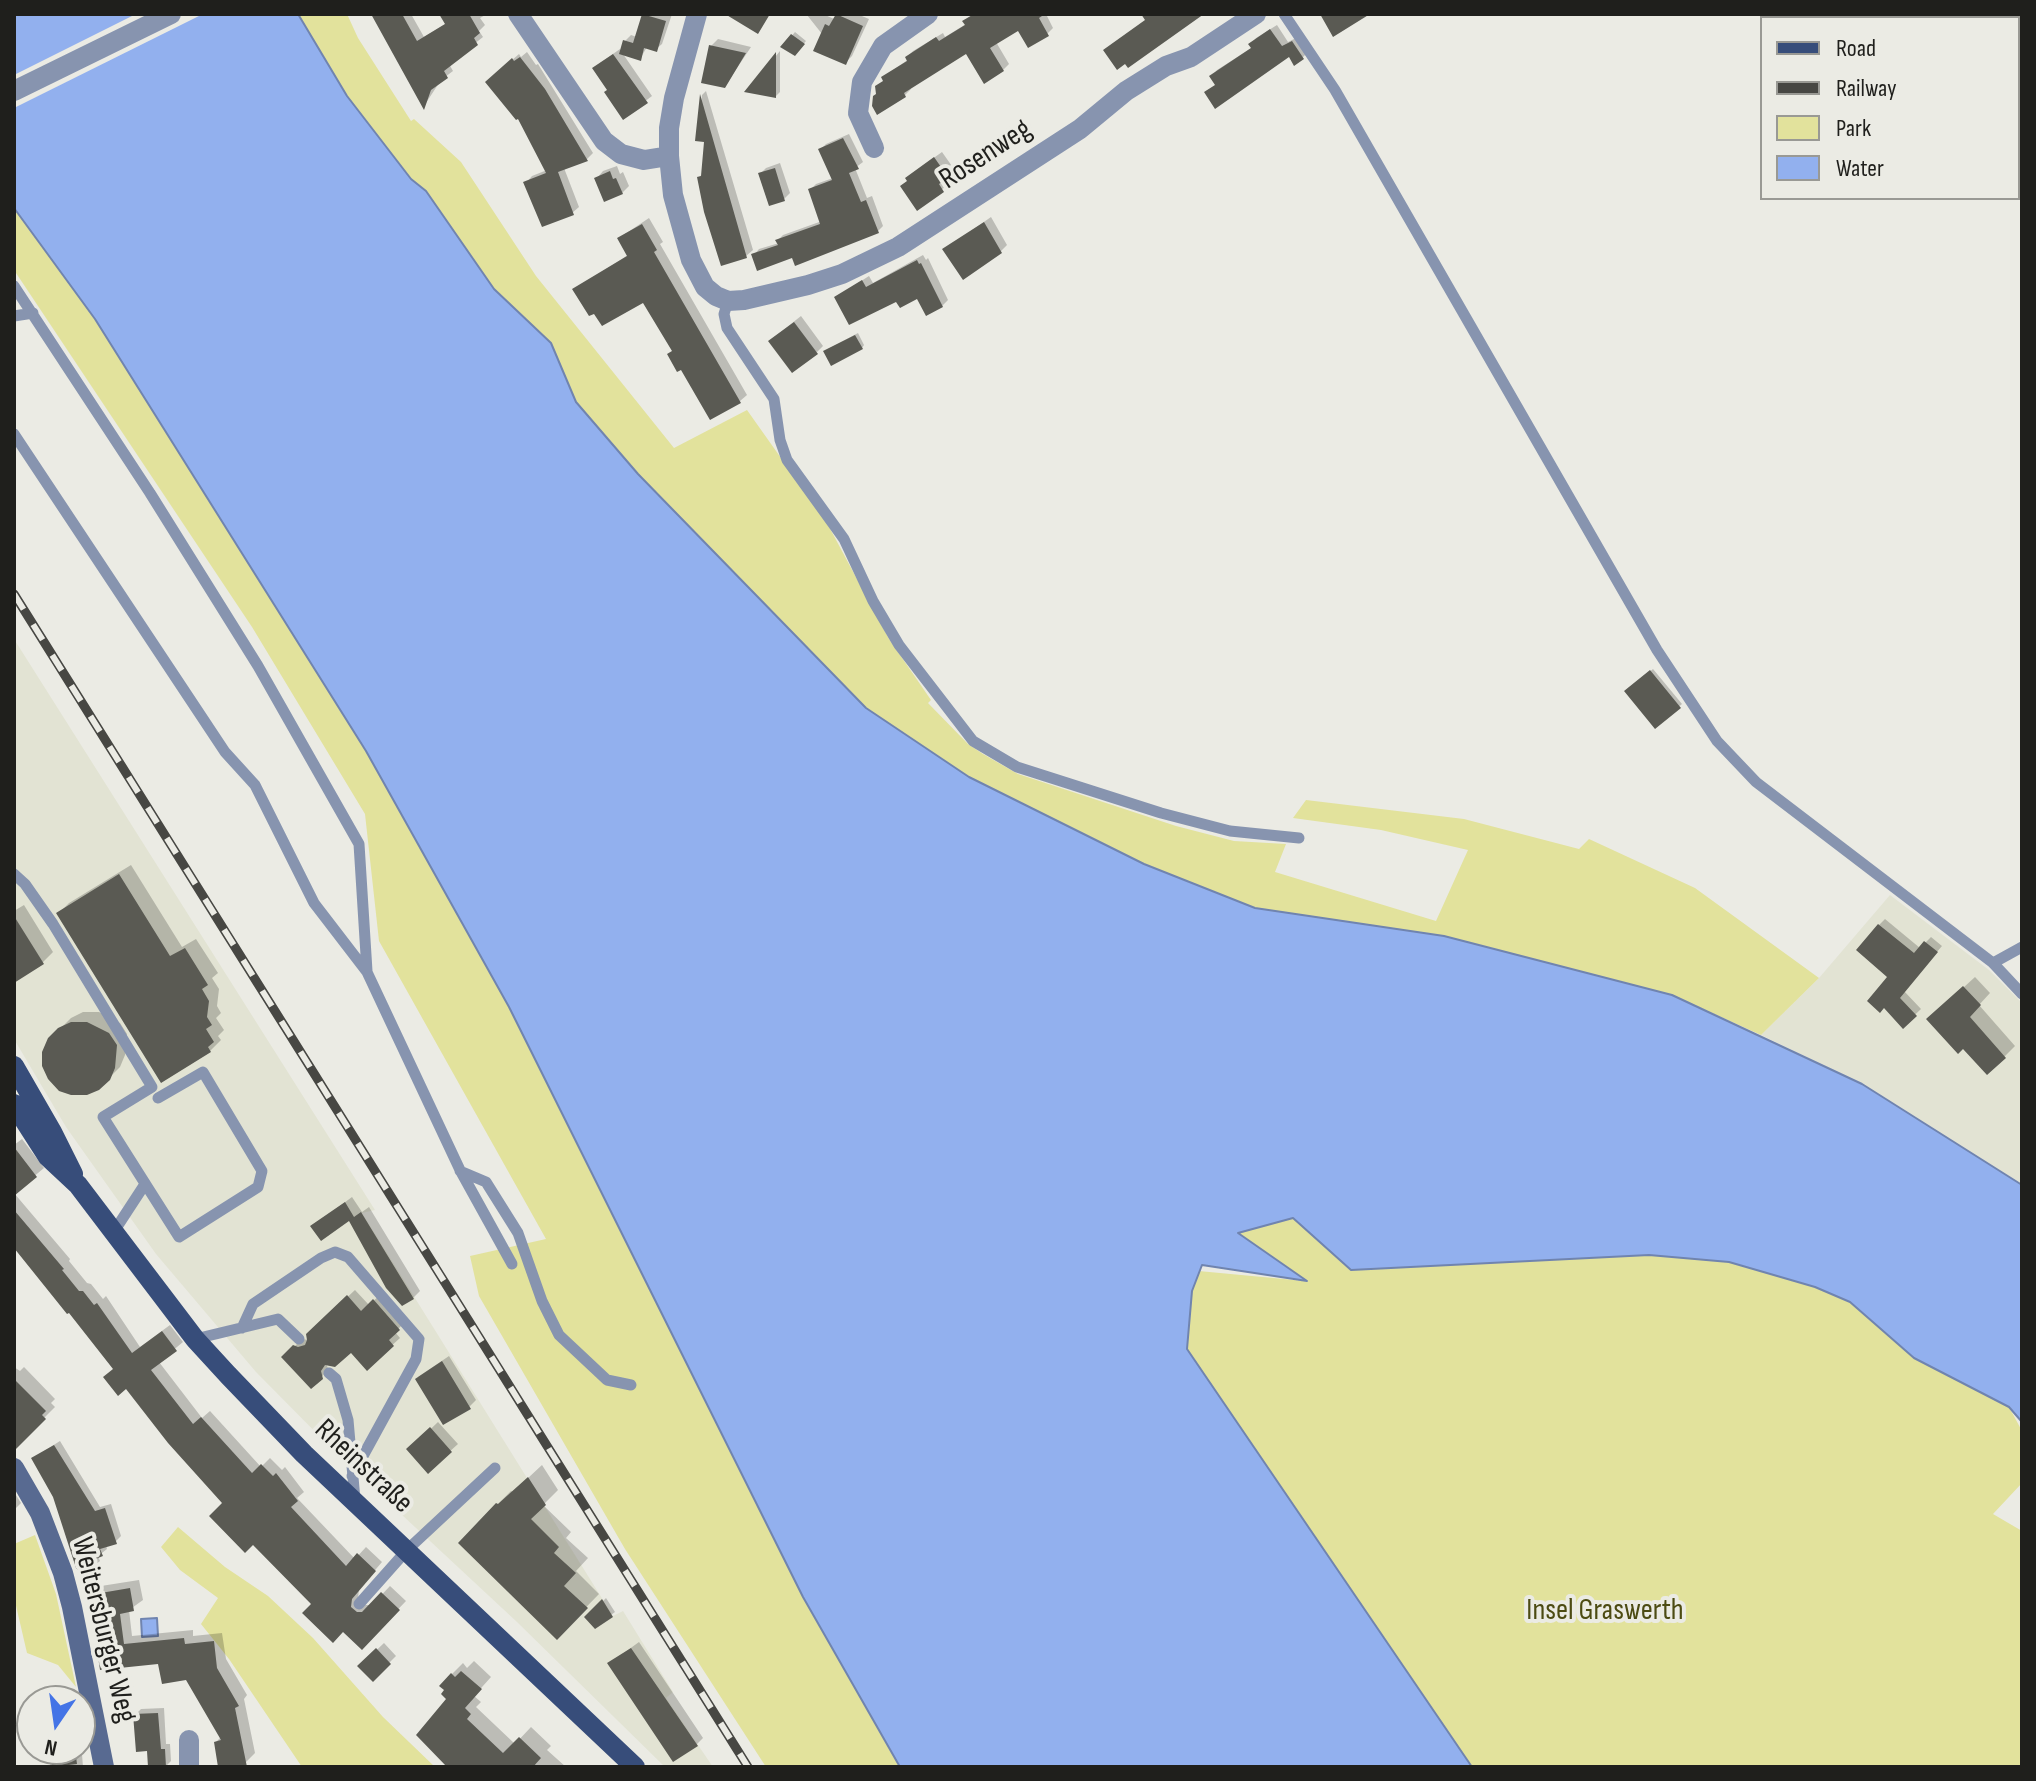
<!DOCTYPE html>
<meta charset="utf-8">
<style>
body{margin:0}
#map{position:relative;width:2036px;height:1781px;overflow:hidden;background:#ebebe4;font-family:"Sofia Sans Condensed",sans-serif}
canvas{display:block}
.frame{position:absolute;inset:0;border:16px solid #1f1f1c;pointer-events:none}
.legend{position:absolute;left:1760px;top:16px;width:260px;height:184px;box-sizing:border-box;background:#ebebe4;border:2px solid #999994;margin:0;padding:10px 14px;list-style:none;font-size:24px;color:#1f1f1c}
.legend li{display:flex;align-items:center;gap:16px;height:40px}
.legend b{width:40px;border:2px solid #999994}
.north{position:absolute;left:16px;top:1685px;width:80px;height:80px;box-sizing:border-box;background:#ebebe4;border:2px solid #999994;border-radius:50%;rotate:193deg;font-size:22px;font-weight:700;line-height:32px;text-align:center;color:#1f1f1c}
.north::after{content:'';display:block;margin:auto;width:28px;height:36px;background:#4474e6;clip-path:polygon(50% 0,100% 100%,50% 72%,0 100%)}
</style>
<div id="map">
<canvas width="2036" height="1781"></canvas>
<div class="frame"></div>
<ul class="legend">
<li><b style="height:10px;background:#374d7a"></b>Road</li>
<li><b style="height:10px;background:#474743"></b>Railway</li>
<li><b style="height:22px;background:#e2e29c"></b>Park</li>
<li><b style="height:22px;background:#92b0ee"></b>Water</li>
</ul>
<div class="north">N</div>
</div>
<script>
const ctx = document.querySelector('canvas').getContext('2d');
ctx.lineJoin = 'round';
function paint(path, color) { ctx.fillStyle = color; ctx.fill(path, 'evenodd'); }
const shape = rows => new Path2D(rows.map(r => 'M' + r).join(''));
function trace(path, color, width, dash) { ctx.strokeStyle = color; ctx.lineWidth = width; ctx.lineCap = dash ? 'butt' : 'round'; ctx.setLineDash(dash || []); ctx.stroke(path); }
function label(font, color, halo, rows, align = 'center') {
  ctx.font = font + ' "Sofia Sans Condensed",sans-serif'; ctx.lineWidth = 8; ctx.setLineDash([]); ctx.textBaseline = 'middle'; ctx.strokeStyle = halo; ctx.fillStyle = color; for (const [text, x, y, turn = 0] of rows) {
    ctx.save(); ctx.translate(x, y); ctx.rotate((+turn || 0) * Math.PI / 180); ctx.textAlign = isNaN(turn) ? turn : align; if (halo) ctx.strokeText(text, 0, 0); ctx.fillText(text, 0, 0); ctx.restore();
  }
}
const built = shape([
 [14,639,375,1210,362,1213,613,1616,623,1611,673,1692,666,1698,713,1767,665,1767,517,1622,343,1460,256,1372,156,1254,66,1127,14,1039],
 [1890,895,1989,970,2022,1003,2022,1185,1862,1084,1761,1035,1819,978]
]);
const green = shape([
 [298,14,347,14,358,38,411,121,414,119,461,162,536,276,674,448,747,410,827,523,889,639,931,700,928,703,968,744,983,754,1018,774,1176,826,1234,841,1286,844,1275,872,1436,921,1468,850,1381,830,1293,818,1306,800,1464,819,1579,849,1589,839,1695,888,1819,978,1761,1035,1672,995,1312,917,1256,908,1144,864,968,776,866,708,638,474,576,402,551,343,494,289,426,191,411,179,347,96],
 [14,208,95,319,366,751,509,1007,803,1597,900,1767,766,1767,625,1549,479,1296,470,1256,546,1239,379,941,365,814,252,627,14,270],
 [1293,1218,1692,1241,1838,1277,1913,1358,2009,1407,2022,1431,2022,1483,1993,1514,2022,1531,2022,1767,1472,1767,1187,1349,1188,1270,1305,1281,1236,1233],
 [178,1527,225,1567,268,1596,313,1638,383,1717,435,1767,302,1767,229,1659,201,1624,218,1598,180,1570,161,1547],
 [35,1535,56,1594,76,1687,58,1665,27,1653,14,1597,14,1544]
]);
const water = shape([
 [14,14,298,14,347,96,411,179,426,191,494,289,551,343,576,402,638,474,866,708,969,777,1144,864,1255,908,1444,936,1672,995,1862,1084,2022,1185,2022,1422,2009,1407,1914,1358,1850,1302,1815,1287,1729,1262,1649,1255,1351,1270,1293,1218,1238,1233,1307,1281,1202,1265,1192,1291,1187,1349,1472,1767,900,1767,803,1597,509,1007,366,751,95,319,14,208,14,14],
 [157,1618,158,1636,142,1637,141,1619,157,1618]
]);
const pier = shape([
 [136,14,203,14,14,108,14,75]
]);
const shadow = shape([
 [373,14,411,14,424,37,447,23,442,14,487,14,480,18,485,25,479,31,483,37,449,64,453,71,441,80,424,106],
 [644,14,672,14,662,44,656,49,647,47,640,59,623,54,652,96,624,117,609,90,600,63,620,49,622,52,625,41,631,35,637,37],
 [823,14,834,19,837,14,857,14,869,19,852,56,845,63,807,15],
 [973,14,1046,14,1053,28,1047,34,1019,28,996,42,1009,64,1003,70,966,52,909,87,911,89,905,95,885,80,883,77,909,59,907,57,913,51,943,33,945,37,966,24,965,22],
 [1854,14,1905,14,1907,18,1857,18],
 [1277,25,1288,42,1298,37,1308,52,1303,57,1289,55,1213,87,1217,84,1212,76,1217,70,1253,47,1251,44,1256,38],
 [795,32,806,41,795,54,783,46],
 [718,39,751,47,725,86,711,46],
 [780,51,780,92,776,96,748,90],
 [527,52,536,65,538,64,593,153,587,159,564,168,579,207,572,213,526,183,532,176,547,170,494,76,519,54,521,57],
 [706,91,753,250,746,256,699,177,703,174,706,141,697,139,702,95],
 [849,134,863,162,855,168,867,198,872,196,883,226,877,232,794,256,754,255,759,249,779,243,778,240,783,235,822,221,810,190,816,184,833,178,820,150,826,144],
 [942,152,954,169,945,177,950,183,918,208,908,180,914,172],
 [780,163,790,193,784,199,761,173,766,168],
 [617,166,620,174,623,172,629,186,622,193,597,178,603,171],
 [991,217,1007,245,1001,251,945,249],
 [649,218,663,242,660,244,747,395,740,401,673,350,644,300,575,289,628,255,619,238],
 [923,255,926,260,928,258,948,300,942,306,918,296,897,300,836,297,869,276,873,283],
 [801,316,823,346,817,352,777,335],
 [858,333,864,345,862,348,828,349],
 [1653,669,1682,704,1655,726,1627,691],
 [131,865,182,947,196,939,218,973,212,978,219,989,217,1006,221,1013,216,1018,224,1030,218,1036,221,1040,210,1051,58,914,69,903],
 [24,905,53,952,43,962,14,980,14,911],
 [1885,919,1920,948,1931,937,1942,946,1904,991,1921,1009,1903,1026,1879,925],
 [1975,977,1990,993,1979,1005,2015,1046,2004,1057,1940,1009],
 [83,1012,99,1012,120,1023,127,1034,125,1055,120,1067,98,1089,49,1040,71,1018],
 [22,1139,44,1168,14,1193,14,1145],
 [14,1193,70,1259,69,1261,87,1283,91,1284,103,1299,106,1296,140,1347,170,1325,183,1342,159,1362,202,1418,210,1411,261,1467,270,1458,282,1470,285,1467,304,1492,297,1498,355,1559,366,1547,382,1562,359,1589,358,1599,365,1605,372,1605,390,1586,406,1601,362,1647,314,1604,225,1503,14,1245],
 [352,1197,362,1212,369,1207,420,1291,413,1298,349,1218,313,1226],
 [355,1290,369,1305,381,1294,405,1322,395,1332,400,1338,367,1368,351,1350,326,1364,329,1370,311,1386,284,1357,302,1339,309,1340,308,1334],
 [449,1356,476,1400,469,1407,418,1377],
 [14,1367,20,1371,24,1367,55,1399,51,1403,55,1407,19,1443,14,1438],
 [438,1422,458,1444,428,1471,409,1450],
 [60,1441,100,1507,111,1504,121,1536,115,1542,106,1545,107,1549,98,1556,100,1561,94,1566,33,1458],
 [542,1465,558,1490,543,1505,571,1532,566,1538,588,1558,576,1571,599,1594,557,1637,460,1542,511,1491,513,1492],
 [14,1492,21,1503,14,1510],
 [139,1580,143,1600,129,1610,132,1636,193,1630,193,1636,222,1633,226,1659,247,1695,244,1699,255,1753,246,1762,216,1742,221,1737,187,1678,159,1662,102,1668,92,1596,101,1586],
 [606,1598,615,1612,596,1626,587,1617],
 [639,1642,703,1738,696,1745,610,1663],
 [384,1643,396,1656,373,1679,360,1666],
 [474,1661,491,1677,474,1696,481,1702,476,1707,515,1744,531,1727,551,1746,547,1750,566,1767,451,1767,448,1698,452,1674,463,1663,467,1668],
 [164,1708,166,1744,170,1744,171,1761,165,1767,150,1767,149,1749,135,1715,141,1709],
 [80,1711,82,1711,84,1724,80,1727],
 [80,1728,83,1767,50,1767,50,1749,80,1749]
]);
const building = shape([
 [371,14,402,14,417,41,445,24,439,14,469,14,480,33,474,38,478,45,444,71,448,78,431,90,424,110],
 [642,14,666,21,657,52,644,48,641,61,619,54,623,40,633,43],
 [725,14,770,14,758,34],
 [836,14,863,26,846,65,813,51,825,24,829,26],
 [974,14,1045,14,1039,18,1049,36,1028,48,1018,31,990,48,1004,71,984,84,966,54,904,93,906,97,877,115,872,106,873,96,876,94,875,86,883,81,881,77,907,61,905,57,936,37,939,41,965,25,962,21],
 [1141,14,1204,14,1128,68,1125,64,1117,70,1103,50,1145,20],
 [1320,14,1370,14,1333,37],
 [1270,29,1282,46,1292,41,1304,59,1294,66,1289,57,1215,109,1204,92,1215,85,1209,76,1251,48,1248,44],
 [791,34,805,44,795,56,780,47],
 [709,45,746,53,725,88,701,83],
 [776,52,776,98,744,92],
 [613,54,648,103,623,120,604,92,607,90,592,68],
 [520,57,545,89,588,161,558,172,574,215,542,227,523,182,546,173,518,119,516,120,485,82,512,58,514,61],
 [700,94,747,258,721,266,704,212,697,177,701,176,704,142,695,141],
 [843,138,859,169,849,173,861,202,866,200,879,233,795,266,792,258,757,271,751,254,778,245,775,240,820,224,808,189,832,180,818,149],
 [934,157,948,177,939,184,944,192,917,211,900,186,907,181,905,178],
 [775,168,785,201,769,206,758,173],
 [610,171,613,179,616,178,623,194,604,202,594,178],
 [984,222,1002,253,963,280,942,249],
 [642,224,657,250,654,252,741,403,710,420,681,370,677,372,667,354,672,351,643,303,602,326,594,314,589,316,572,289,627,256,617,238],
 [917,260,919,264,921,263,943,307,926,316,917,299,900,308,896,302,849,325,834,297,862,280,866,287],
 [794,322,818,354,792,373,768,341],
 [855,335,863,349,831,366,823,351],
 [1650,670,1681,708,1655,729,1624,691],
 [119,874,170,956,185,948,208,985,202,989,209,1001,207,1017,212,1025,206,1029,214,1042,208,1047,211,1052,161,1083,56,913],
 [14,916,44,964,14,983],
 [1878,924,1914,953,1924,941,1938,952,1900,998,1917,1016,1903,1029,1884,1008,1880,1013,1867,1001,1887,977,1856,950],
 [1963,986,1981,1005,1970,1017,2006,1058,1987,1075,1963,1049,1958,1054,1926,1019],
 [71,1022,87,1022,109,1033,117,1045,115,1068,110,1080,99,1090,87,1095,71,1095,59,1091,48,1079,42,1066,42,1052,48,1038,58,1028],
 [14,1147,37,1177,14,1196],
 [345,1202,354,1217,361,1212,414,1299,402,1306,386,1288,349,1221,321,1241,310,1226],
 [14,1210,64,1269,62,1270,79,1291,83,1291,94,1305,97,1303,132,1353,162,1331,177,1351,151,1370,193,1424,201,1417,252,1473,261,1464,273,1476,276,1473,298,1501,291,1507,346,1566,357,1553,376,1571,352,1599,351,1607,357,1612,362,1612,381,1592,400,1610,362,1650,343,1632,333,1643,302,1613,311,1604,253,1545,245,1553,209,1516,222,1503,168,1443,126,1389,118,1396,103,1377,113,1369,69,1313,67,1314,14,1248],
 [347,1295,361,1311,373,1299,400,1330,389,1340,394,1346,367,1371,351,1353,335,1367,325,1365,321,1371,323,1379,311,1389,281,1357,293,1345,298,1347,305,1345,307,1340,306,1334],
 [442,1361,471,1409,443,1425,415,1379],
 [14,1379,46,1411,42,1415,46,1419,14,1451],
 [430,1427,452,1452,428,1474,406,1449],
 [54,1445,95,1511,105,1508,117,1544,100,1549,103,1556,93,1560,95,1568,79,1571,76,1568,53,1497,31,1458],
 [528,1477,546,1505,531,1519,559,1547,554,1553,576,1573,564,1586,588,1608,557,1640,458,1543,496,1503,498,1504],
 [130,1588,134,1611,120,1614,124,1644,184,1638,185,1644,214,1641,217,1668,239,1706,235,1708,247,1767,218,1767,214,1742,221,1740,186,1680,162,1684,158,1664,100,1670,89,1595],
 [602,1599,613,1617,595,1629,584,1617],
 [376,1648,391,1664,373,1682,357,1666],
 [631,1648,698,1746,673,1762,607,1663],
 [461,1671,482,1689,465,1708,471,1714,467,1719,503,1753,519,1737,541,1758,533,1767,447,1767,416,1735,446,1699,441,1694,444,1690,439,1686,451,1673,455,1677],
 [158,1713,161,1749,165,1749,166,1767,148,1767,147,1751,136,1752,133,1714],
 [50,1749,75,1749,77,1764,52,1767]
]);
const lane = shape([
 [1284,14,1335,90,1657,650,1717,741,1756,782,1993,963,2022,994],
 [1910,14,1913,18],
 [2018,143,2022,148],
 [14,286,150,493,258,666,359,844,367,971],
 [728,301,724,314,727,328,774,399,780,440,787,460,844,539,873,601,899,645,973,741,1017,767,1161,813,1230,831,1299,838],
 [14,316,33,313],
 [14,434,225,752,255,785,314,903,367,972,460,1170,512,1264],
 [14,874,25,884,53,924,152,1087,103,1117,179,1237,258,1187,262,1171,203,1072,158,1098],
 [1993,963,2022,947],
 [460,1171,486,1182,518,1233,542,1301,559,1335,607,1380,631,1385],
 [113,1233,145,1184],
 [242,1328,253,1304,321,1258,335,1252,348,1257,419,1339,416,1359,352,1476],
 [195,1339,278,1319,299,1339],
 [329,1373,336,1379,348,1420,355,1500],
 [359,1604,407,1550,495,1468]
]);
const street = shape([
 [518,14,604,141,621,154,644,160,669,156],
 [697,14,674,98,669,128,669,156,673,195,691,260,705,287,716,296,728,301,744,300,808,285,842,274,898,247,1080,129,1126,91,1166,66,1191,57,1256,14],
 [14,91,171,14],
 [874,148,858,113,862,82,883,46,928,14],
 [189,1740,189,1767]
]);
const secondary = shape([
 [14,1468,40,1513,63,1573,72,1607,104,1767]
]);
const primary = shape([
 [14,1066,52,1132,73,1174],
 [14,1104,48,1157,78,1185,195,1339,228,1375,304,1454,635,1767]
]);
const rail = shape([
 [14,594,748,1767]
]);
const streetNames = [
 ["Rosenweg",986,155,-33],
 ["Rheinstraße",363,1467,43],
 ["Weitersburger Weg",103,1630,76]
];
const parkNames = [
 ["Insel Graswerth",1605,1611]
];
paint(built, '#e2e3d3');
paint(green, '#e2e29c');
paint(water, '#92b0ee');
trace(water, '#7084af', 2);
paint(pier, '#ebebe4');
paint(shadow, '#0003');
paint(building, '#5a5a53');
trace(lane, '#8794af', 11);
trace(street, '#8794af', 20);
trace(secondary, '#586a91', 20);
trace(primary, '#374d7a', 20);
trace(rail, '#474743', 9);
trace(rail, '#ebebe4', 6, [18]);
label('30px', '#1f1f1c', '#ebebe4', streetNames);
label('30px', '#4c4b13', '#ebebe4', parkNames);
</script>
